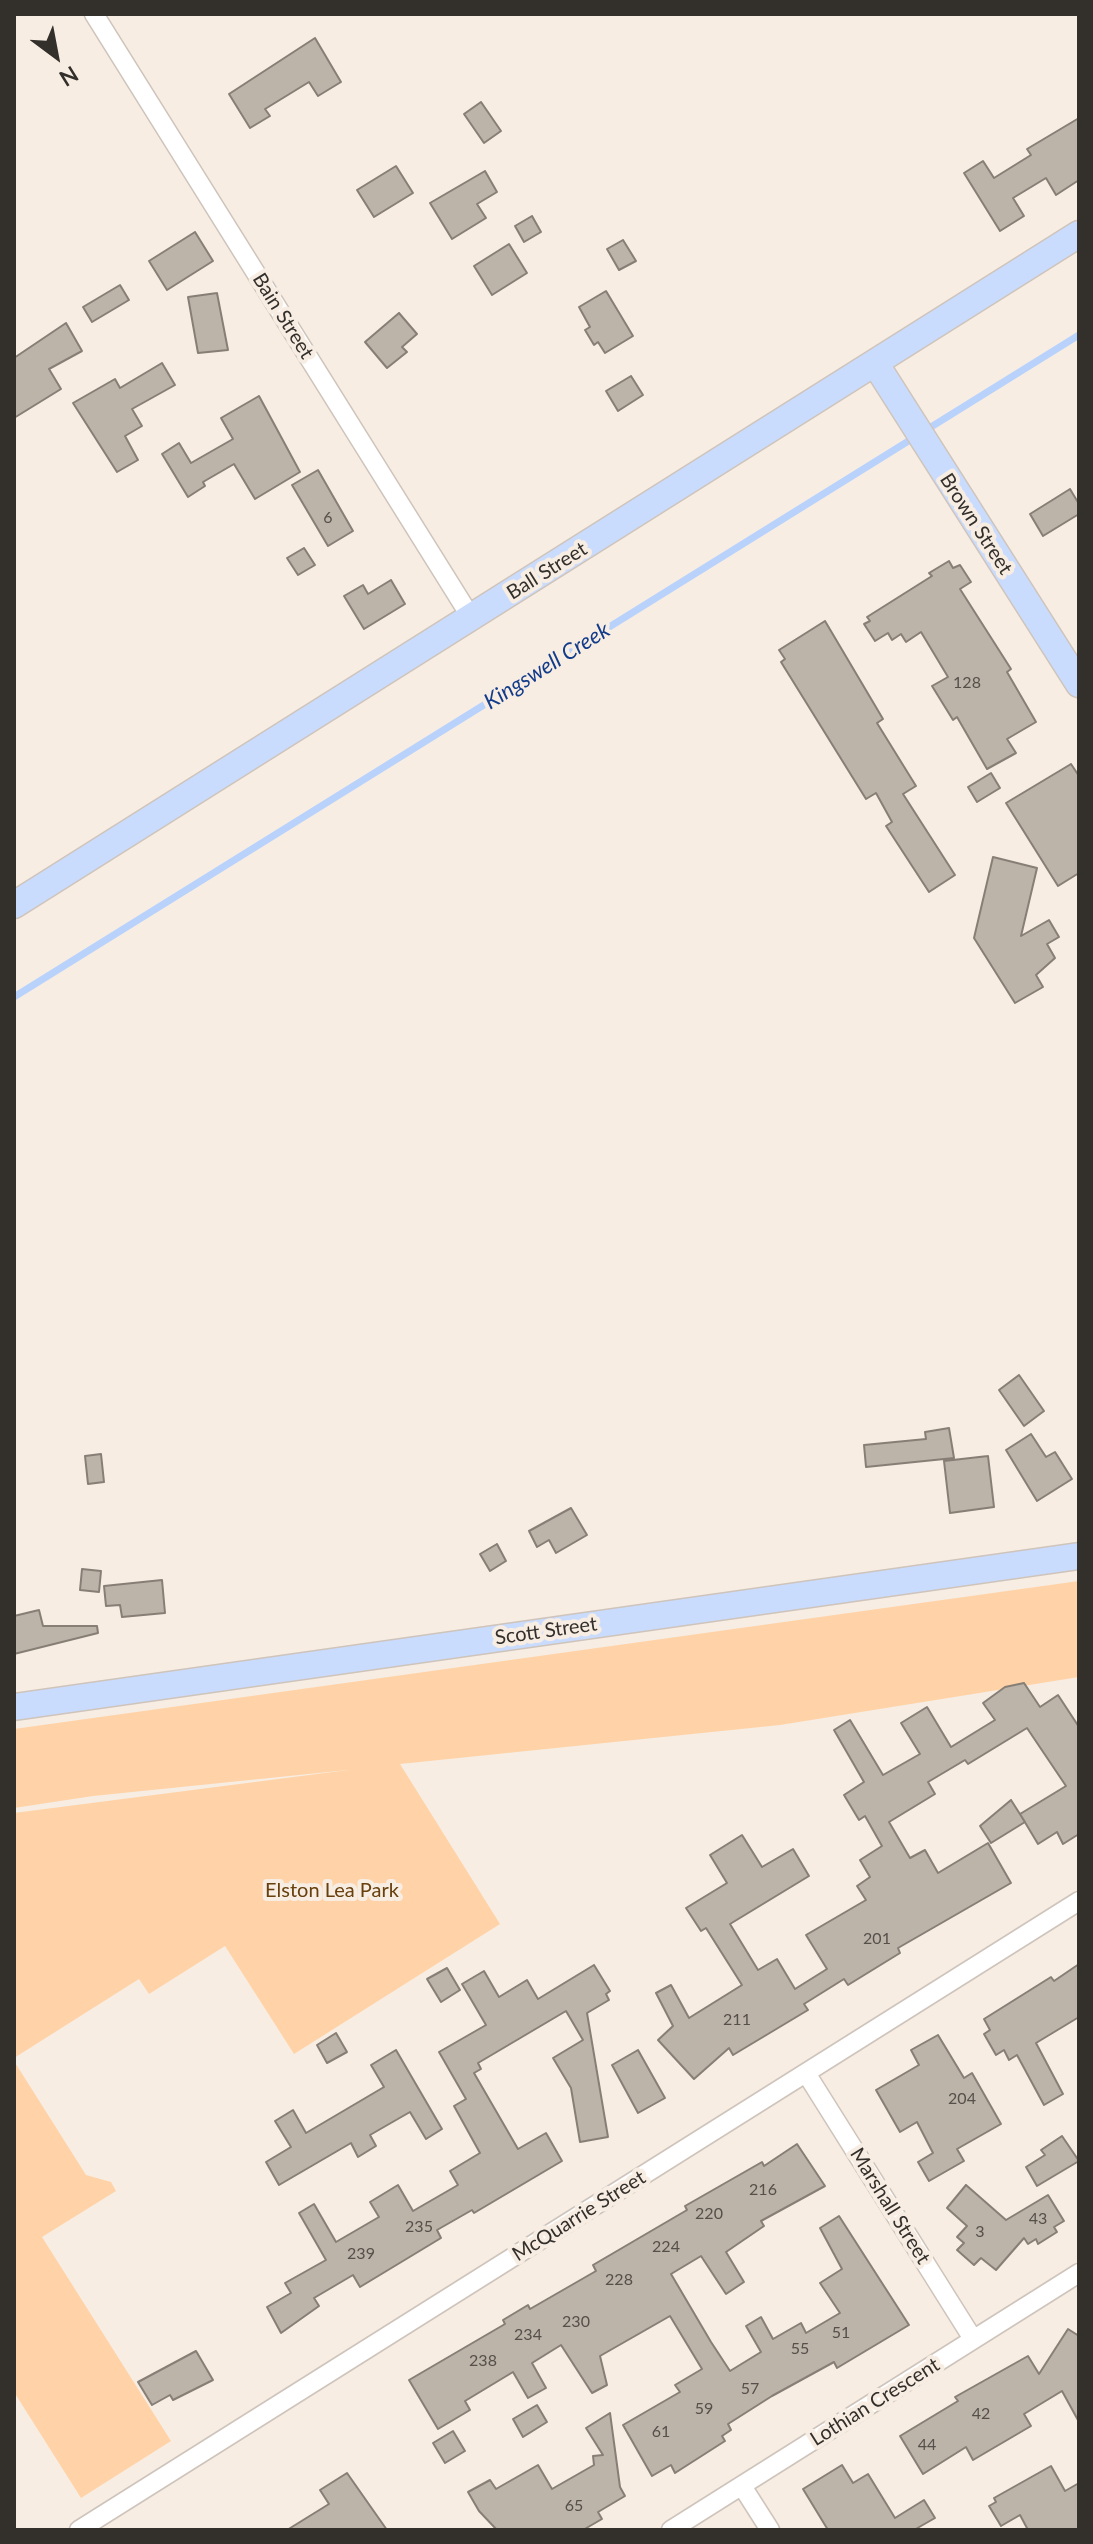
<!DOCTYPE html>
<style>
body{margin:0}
#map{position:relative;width:1093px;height:2544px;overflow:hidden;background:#f7ede3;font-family:Lato,sans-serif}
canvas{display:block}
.frame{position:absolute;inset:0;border:16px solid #332f2b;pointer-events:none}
.north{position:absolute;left:16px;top:16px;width:80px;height:80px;-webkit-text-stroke:6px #f7ede3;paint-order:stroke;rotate:148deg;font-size:22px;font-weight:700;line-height:32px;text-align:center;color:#332f2b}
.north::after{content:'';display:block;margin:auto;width:28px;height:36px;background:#332f2b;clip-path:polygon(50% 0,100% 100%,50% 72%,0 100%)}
</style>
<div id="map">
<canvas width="1093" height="2544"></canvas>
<div class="frame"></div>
<div class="north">N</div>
</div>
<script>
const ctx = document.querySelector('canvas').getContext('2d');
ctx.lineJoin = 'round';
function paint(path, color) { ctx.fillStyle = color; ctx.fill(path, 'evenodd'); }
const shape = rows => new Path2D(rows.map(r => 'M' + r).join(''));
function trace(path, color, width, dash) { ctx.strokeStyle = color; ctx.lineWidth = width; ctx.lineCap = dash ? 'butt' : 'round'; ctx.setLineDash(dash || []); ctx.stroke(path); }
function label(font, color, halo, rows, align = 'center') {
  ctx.font = font + ' Lato,sans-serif'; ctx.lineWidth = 8; ctx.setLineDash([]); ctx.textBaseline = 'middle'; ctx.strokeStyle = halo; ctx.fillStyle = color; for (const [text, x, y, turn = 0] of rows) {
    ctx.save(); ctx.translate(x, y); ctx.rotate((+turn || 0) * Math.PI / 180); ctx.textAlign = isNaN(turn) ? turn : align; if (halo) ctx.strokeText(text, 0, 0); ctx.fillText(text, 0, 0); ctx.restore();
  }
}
const green = shape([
 [1079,1581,1079,1677,780,1725,400,1764,500,1924,294,2054,225,1946,149,1994,139,1979,14,2058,14,1813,348,1770,93,1796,14,1808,14,1729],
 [14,2061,86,2175,111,2182,116,2191,42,2237,171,2441,81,2498,14,2392]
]);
const stream = shape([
 [14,997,1079,335]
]);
const building = shape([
 [315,38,341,82,318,96,309,82,265,109,270,116,250,128,229,94,315,38],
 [481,102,501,131,484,143,464,114,481,102],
 [1079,118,1079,180,1056,195,1046,178,1013,198,1024,216,1000,231,964,173,983,161,994,178,1031,155,1027,149,1079,118],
 [396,166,413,193,374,217,357,190,396,166],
 [485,171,497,192,477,204,486,218,452,239,430,203,485,171],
 [532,216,541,232,524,242,515,226,532,216],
 [195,232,213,261,167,290,149,261,195,232],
 [623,240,636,261,619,270,607,249,623,240],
 [509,244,527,273,492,295,474,266,509,244],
 [120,285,129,300,92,322,83,307,120,285],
 [606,291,633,336,605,353,598,342,594,345,585,330,590,327,579,307,606,291],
 [217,293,228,350,198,353,188,297,217,293],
 [399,313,417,334,402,347,407,352,387,368,365,342,399,313],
 [66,323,82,351,49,369,61,389,14,418,14,358,66,323],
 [162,363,175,385,132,409,142,426,125,436,138,460,117,472,73,403,115,379,120,388,162,363],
 [631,376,643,395,618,411,606,391,631,376],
 [259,396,300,472,255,499,234,464,203,482,205,486,188,497,162,454,179,443,191,463,233,439,221,418,259,396],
 [318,470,353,531,328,546,292,485,318,470],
 [1070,489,1079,504,1079,514,1043,536,1030,514,1070,489],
 [304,548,315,565,298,575,287,558,304,548],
 [949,561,953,568,960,565,971,582,960,589,1011,669,1007,672,1036,722,1007,739,1016,753,987,769,957,717,953,720,932,686,948,677,921,632,906,642,901,634,892,640,888,633,875,641,864,624,870,621,867,617,932,576,929,573,949,561],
 [391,580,405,604,364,629,344,596,363,585,368,594,391,580],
 [825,621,883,719,877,723,916,786,903,794,955,875,929,892,886,826,892,822,876,793,866,799,781,662,785,659,779,650,825,621],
 [1071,764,1079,776,1079,873,1058,886,1006,803,1071,764],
 [991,773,1000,788,977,802,968,787,991,773],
 [993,857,1037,868,1021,936,1049,920,1059,937,1047,944,1055,958,1036,975,1043,987,1015,1003,974,938,993,857],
 [1019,1375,1044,1411,1024,1426,999,1390,1019,1375],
 [949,1428,954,1458,866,1467,864,1445,926,1439,925,1432,949,1428],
 [1031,1434,1046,1457,1055,1452,1072,1479,1037,1501,1006,1450,1031,1434],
 [101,1454,104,1482,88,1484,85,1456,101,1454],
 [988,1456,994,1507,950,1513,944,1461,988,1456],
 [571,1508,587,1535,556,1553,549,1540,537,1547,529,1531,571,1508],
 [497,1544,506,1561,490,1571,480,1554,497,1544],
 [82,1569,101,1571,99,1592,80,1590,82,1569],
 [162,1580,165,1613,122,1617,120,1605,106,1606,104,1586,162,1580],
 [39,1610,43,1626,97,1626,98,1633,14,1654,14,1616,39,1610],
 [1024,1683,1040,1707,1058,1695,1079,1727,1079,1834,1063,1844,1057,1832,1038,1844,1020,1814,1066,1786,1027,1728,968,1764,965,1760,928,1782,935,1794,889,1822,910,1858,925,1850,938,1873,988,1843,1011,1883,898,1948,900,1953,848,1985,844,1979,804,2004,808,2010,733,2055,729,2048,694,2079,658,2040,673,2026,656,1993,671,1985,689,2018,742,1985,706,1928,701,1931,686,1908,727,1883,710,1855,742,1835,762,1867,793,1849,809,1876,730,1924,758,1970,777,1959,795,1989,827,1969,806,1935,866,1900,857,1886,870,1877,860,1860,882,1846,865,1816,859,1820,844,1795,864,1782,834,1730,850,1720,883,1775,920,1754,901,1723,927,1707,951,1747,995,1720,983,1703,1005,1687,1024,1683],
 [1011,1800,1025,1822,991,1843,980,1826,1011,1800],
 [1079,1964,1079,2017,1036,2043,1063,2094,1044,2105,1017,2055,1009,2060,1004,2050,996,2055,984,2034,990,2030,984,2019,1051,1977,1054,1981,1079,1964],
 [594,1965,610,1991,606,1994,609,2000,587,2013,608,2137,580,2142,571,2088,553,2058,583,2040,566,2011,478,2063,481,2069,474,2073,518,2149,546,2133,562,2161,474,2213,472,2210,437,2230,441,2238,360,2287,353,2275,314,2298,319,2306,281,2333,267,2307,291,2293,285,2283,326,2260,299,2213,314,2204,336,2242,379,2217,370,2202,398,2185,413,2211,458,2185,450,2171,480,2153,454,2106,466,2099,439,2052,486,2025,462,1984,484,1971,499,1997,527,1980,538,1999,594,1965],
 [447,1968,460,1990,441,2002,427,1979,447,1968],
 [336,2033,347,2052,327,2063,317,2045,336,2033],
 [938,2035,964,2078,972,2073,1001,2124,957,2149,964,2161,929,2181,918,2162,933,2153,917,2122,900,2132,876,2090,919,2065,911,2050,938,2035],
 [396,2050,442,2129,426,2139,410,2112,370,2135,376,2146,358,2157,351,2143,279,2185,266,2162,291,2147,275,2121,293,2110,306,2133,384,2087,371,2065,396,2050],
 [638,2050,665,2098,638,2113,612,2065,638,2050],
 [1062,2136,1079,2161,1037,2186,1026,2167,1045,2155,1041,2150,1062,2136],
 [797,2144,825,2186,761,2221,764,2226,726,2252,744,2282,726,2294,701,2256,671,2274,711,2342,730,2371,761,2352,746,2326,761,2317,773,2339,801,2323,806,2333,840,2313,820,2283,842,2269,820,2228,839,2216,909,2325,837,2368,834,2362,772,2396,728,2424,731,2430,722,2436,725,2441,675,2473,671,2465,652,2476,623,2425,680,2392,675,2385,702,2369,670,2316,600,2356,607,2385,592,2393,561,2345,532,2363,546,2388,528,2398,513,2372,465,2401,470,2410,438,2429,409,2380,505,2324,503,2320,528,2305,530,2309,596,2271,593,2265,687,2210,685,2206,762,2162,764,2166,797,2144],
 [966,2185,1006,2220,1048,2195,1064,2221,1054,2227,1057,2232,1038,2244,1036,2239,1028,2244,1024,2238,996,2270,981,2258,974,2265,957,2250,964,2243,957,2237,967,2226,947,2208,966,2185],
 [1068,2329,1079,2336,1079,2422,1062,2391,1024,2414,1031,2426,973,2460,966,2447,923,2474,900,2436,958,2401,955,2397,1028,2356,1039,2374,1068,2329],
 [196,2351,213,2380,173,2400,170,2395,152,2405,138,2382,196,2351],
 [537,2405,547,2422,523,2437,513,2419,537,2405],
 [610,2413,620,2487,625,2496,598,2512,602,2519,583,2530,497,2530,479,2511,468,2492,490,2480,496,2489,538,2465,552,2489,594,2465,593,2456,603,2455,586,2428,610,2413],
 [453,2431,465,2451,445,2463,433,2443,453,2431],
 [842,2465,853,2483,868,2474,895,2518,924,2500,935,2518,914,2530,828,2530,803,2489,842,2465],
 [1051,2466,1065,2491,1079,2483,1079,2530,1028,2530,1020,2515,1001,2526,989,2506,996,2502,994,2498,1051,2466],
 [347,2473,387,2530,287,2530,329,2504,320,2490,347,2473]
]);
const street = shape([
 [94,14,472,619],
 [806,2073,973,2339],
 [742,2486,770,2530],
 [79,2530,1079,1901],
 [671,2530,1079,2273]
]);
const secondary = shape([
 [875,363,1079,684],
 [14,905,1079,234],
 [14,1707,1079,1556]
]);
const numberNames = [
 ["6",328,518],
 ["128",967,683],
 ["201",877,1939],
 ["211",737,2020],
 ["204",962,2099],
 ["216",763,2190],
 ["220",709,2214],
 ["43",1038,2219],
 ["235",419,2227],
 ["3",980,2232],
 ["224",666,2247],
 ["239",361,2254],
 ["228",619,2280],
 ["230",576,2322],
 ["51",841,2333],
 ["234",528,2335],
 ["55",800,2349],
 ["238",483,2361],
 ["57",750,2389],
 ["59",704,2409],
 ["42",981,2414],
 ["61",661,2432],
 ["44",927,2445],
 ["65",574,2506]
];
const streetNames = [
 ["Bain Street",283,316,58],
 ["Brown Street",976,524,57],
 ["Ball Street",547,571,-32],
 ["Scott Street",546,1631,-8],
 ["Marshall Street",890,2206,58],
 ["McQuarrie Street",579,2216,-32],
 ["Lothian Crescent",875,2402,-32]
];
const parkNames = [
 ["Elston Lea Park",332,1891]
];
const waterNames = [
 ["Kingswell Creek",547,666,-32]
];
paint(green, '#ffd3a7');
trace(stream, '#b9d2fc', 7);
paint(building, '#bcb3a9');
trace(building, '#877f76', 2);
trace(street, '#cec4bb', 21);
trace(secondary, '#cec4bb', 29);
trace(street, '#fff', 18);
trace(secondary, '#cadcfe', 26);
label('16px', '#55504a', null, numberNames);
label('20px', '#332f2b', '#f7ede3', streetNames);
label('20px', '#68400d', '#f7ede3', parkNames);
label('italic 22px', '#123b8a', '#f7ede3', waterNames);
</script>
